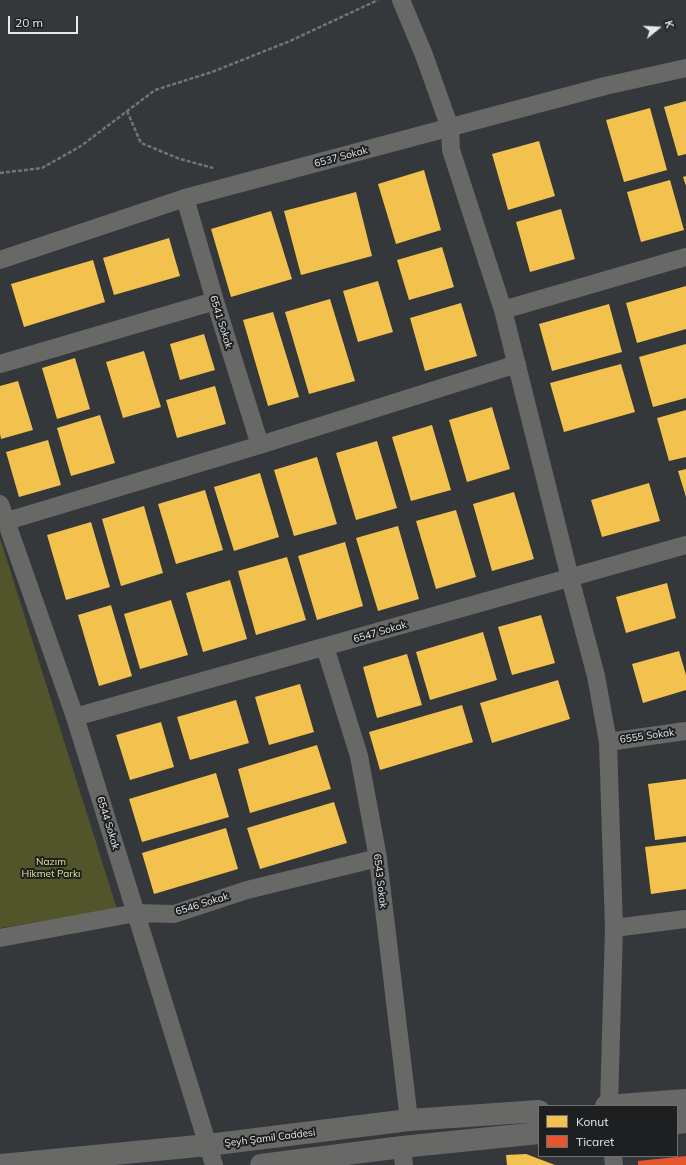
<!DOCTYPE html>
<meta charset="utf-8">
<style>
body{margin:0}
#map{position:relative;width:686px;height:1165px;overflow:hidden;background:#35383b;font-family:Mulish,sans-serif}
canvas{display:block}
.legend{position:absolute;left:538px;top:1105px;width:140px;height:52px;box-sizing:border-box;background:#1d1f21;border:1px solid #6d6f72;margin:0;padding:5px 7px;list-style:none;font-size:12px;color:#e5e8eb}
.legend li{display:flex;align-items:center;gap:8px;height:20px}
.legend b{width:20px;border:1px solid #6d6f72}
.north{position:absolute;left:638px;top:8px;width:40px;height:40px;-webkit-text-stroke:3px #1d1f21;paint-order:stroke;rotate:72deg;font-size:11px;font-weight:700;line-height:16px;text-align:center;color:#e5e8eb}
.north::after{content:'';display:block;margin:auto;width:14px;height:18px;background:#e5e8eb;clip-path:polygon(50% 0,100% 100%,50% 72%,0 100%)}
.scale{position:absolute;left:8px;top:16px;width:70px;height:18px;box-sizing:border-box;border:2px solid #e5e8eb;border-top:0;padding-left:5px;font-size:12px;line-height:14px;white-space:nowrap;color:#e5e8eb;-webkit-text-stroke:3px #1d1f21;paint-order:stroke}
</style>
<div id="map">
<canvas width="686" height="1165"></canvas>
<ul class="legend">
<li><b style="height:11px;background:#f2c14e"></b>Konut</li>
<li><b style="height:11px;background:#e4572e"></b>Ticaret</li>
</ul>
<div class="north">K</div>
<div class="scale">20 m</div>
</div>
<script>
const ctx = document.querySelector('canvas').getContext('2d');
ctx.lineJoin = 'round';
function paint(path, color) { ctx.fillStyle = color; ctx.fill(path, 'evenodd'); }
const shape = rows => new Path2D(rows.map(r => 'M' + r).join(''));
function trace(path, color, width, dash) { ctx.strokeStyle = color; ctx.lineWidth = width; ctx.lineCap = dash ? 'butt' : 'round'; ctx.setLineDash(dash || []); ctx.stroke(path); }
function label(font, color, halo, rows, align = 'center') {
  ctx.font = font + ' Mulish,sans-serif'; ctx.lineWidth = 4; ctx.setLineDash([]); ctx.textBaseline = 'middle'; ctx.strokeStyle = halo; ctx.fillStyle = color; for (const [text, x, y, turn = 0] of rows) {
    ctx.save(); ctx.translate(x, y); ctx.rotate((+turn || 0) * Math.PI / 180); ctx.textAlign = isNaN(turn) ? turn : align; if (halo) ctx.strokeText(text, 0, 0); ctx.fillText(text, 0, 0); ctx.restore();
  }
}
const green = shape([
 [0,538,117,909,0,928]
]);
const homes = shape([
 [686,101,686,154,678,156,664,107],
 [650,108,667,170,624,182,606,120],
 [539,141,555,196,508,210,492,154],
 [424,170,441,230,396,244,378,184],
 [686,176,686,186,683,177],
 [670,180,684,230,641,242,627,192],
 [356,192,372,256,301,275,284,211],
 [561,209,575,259,530,272,516,222],
 [271,211,292,279,231,297,211,229],
 [169,238,180,276,114,295,103,258],
 [442,247,454,287,409,300,397,260],
 [93,260,105,302,24,327,11,284],
 [378,281,393,332,358,342,343,291],
 [686,286,686,329,637,343,626,303],
 [330,299,355,381,309,394,285,312],
 [461,303,477,356,425,371,410,318],
 [609,304,622,352,552,371,539,324],
 [273,312,299,397,268,406,243,320],
 [204,334,215,370,180,380,170,344],
 [686,344,686,398,653,407,639,357],
 [144,351,161,407,123,418,106,362],
 [75,358,90,409,57,419,42,368],
 [621,364,635,412,564,432,550,383],
 [18,381,33,430,1,439,0,434,0,386],
 [215,386,226,424,177,438,166,400],
 [492,407,510,469,467,482,449,420],
 [686,410,686,457,669,461,657,418],
 [100,415,115,463,71,476,57,428],
 [432,425,451,490,411,501,392,437],
 [48,440,61,485,19,497,6,452],
 [377,441,397,508,356,520,336,453],
 [317,457,337,524,294,536,274,470],
 [686,469,686,497,678,471],
 [260,473,279,537,234,551,214,487],
 [649,483,660,521,602,537,591,500],
 [205,490,223,550,176,564,158,504],
 [514,492,534,559,492,571,473,504],
 [144,506,163,573,121,586,102,519],
 [456,510,476,577,436,589,416,521],
 [91,522,110,587,66,600,47,535],
 [398,526,419,599,378,611,356,538],
 [345,542,363,606,317,620,298,556],
 [287,557,306,620,256,635,238,571],
 [230,580,247,639,203,652,186,593],
 [667,583,676,618,626,633,616,597],
 [171,600,188,655,140,669,124,614],
 [111,605,132,676,99,686,78,615],
 [541,615,555,663,512,675,498,627],
 [483,632,497,680,430,700,416,652],
 [679,651,686,675,686,690,643,703,632,664],
 [407,654,422,705,377,718,363,667],
 [558,680,570,719,492,743,480,703],
 [300,684,314,732,269,745,255,697],
 [236,700,249,743,190,760,177,717],
 [462,705,473,742,380,770,369,732],
 [161,722,174,767,130,780,116,735],
 [317,745,331,789,250,813,238,769],
 [216,773,229,817,142,842,129,799],
 [686,779,686,836,655,840,648,784],
 [334,802,347,843,260,869,247,828],
 [226,828,238,869,154,894,142,853],
 [686,842,686,889,651,894,645,847],
 [526,1154,555,1165,507,1165,506,1155]
]);
const shops = shape([
 [686,1156,686,1165,638,1165,638,1161]
]);
const path = shape([
 [127,111,141,143,180,159,213,168],
 [0,173,42,168,81,146,155,90,212,72,290,41,378,0]
]);
const minor = shape([
 [401,0,424,55,450,128,451,150,503,310,570,578,596,676,608,742,614,928,609,1106],
 [185,198,215,301,260,445],
 [0,260,185,198,605,86,686,68],
 [503,310,686,257],
 [0,364,215,301],
 [0,504,75,717,214,1165],
 [7,521,260,445,517,364],
 [325,647,359,756,378,858,409,1120],
 [75,717,686,545],
 [608,742,686,731],
 [614,928,686,919],
 [0,938,136,913,174,914,247,890,378,858],
 [402,1147,404,1165],
 [613,1156,614,1165]
]);
const tertiary = shape([
 [606,1106,686,1100],
 [677,1123,686,1122],
 [0,1165,208,1145,409,1120,539,1111],
 [261,1165,402,1147,539,1133]
]);
const streetNames = [
 ["6537 Sokak",341,157,-15],
 ["6541 Sokak",221,322,73],
 ["6547 Sokak",380,632,-16],
 ["6555 Sokak",647,736,-8],
 ["6544 Sokak",108,823,73],
 ["6543 Sokak",380,881,83],
 ["6546 Sokak",202,904,-17],
 ["Şeyh Şamil Caddesi",270,1138,-7]
];
const parkNames = [
 ["Nazım",51,862],
 ["Hikmet Parkı",51,874]
];
paint(green, '#52552a');
paint(homes, '#f2c14e');
paint(shops, '#e4572e');
trace(path, '#727474', 2.5, [4, 2]);
trace(minor, '#686867', 18);
trace(tertiary, '#686867', 22);
label('10px', '#e5e8eb', '#1d1f21', streetNames);
label('10px', '#e4e98f', '#1d1f21', parkNames);
</script>
